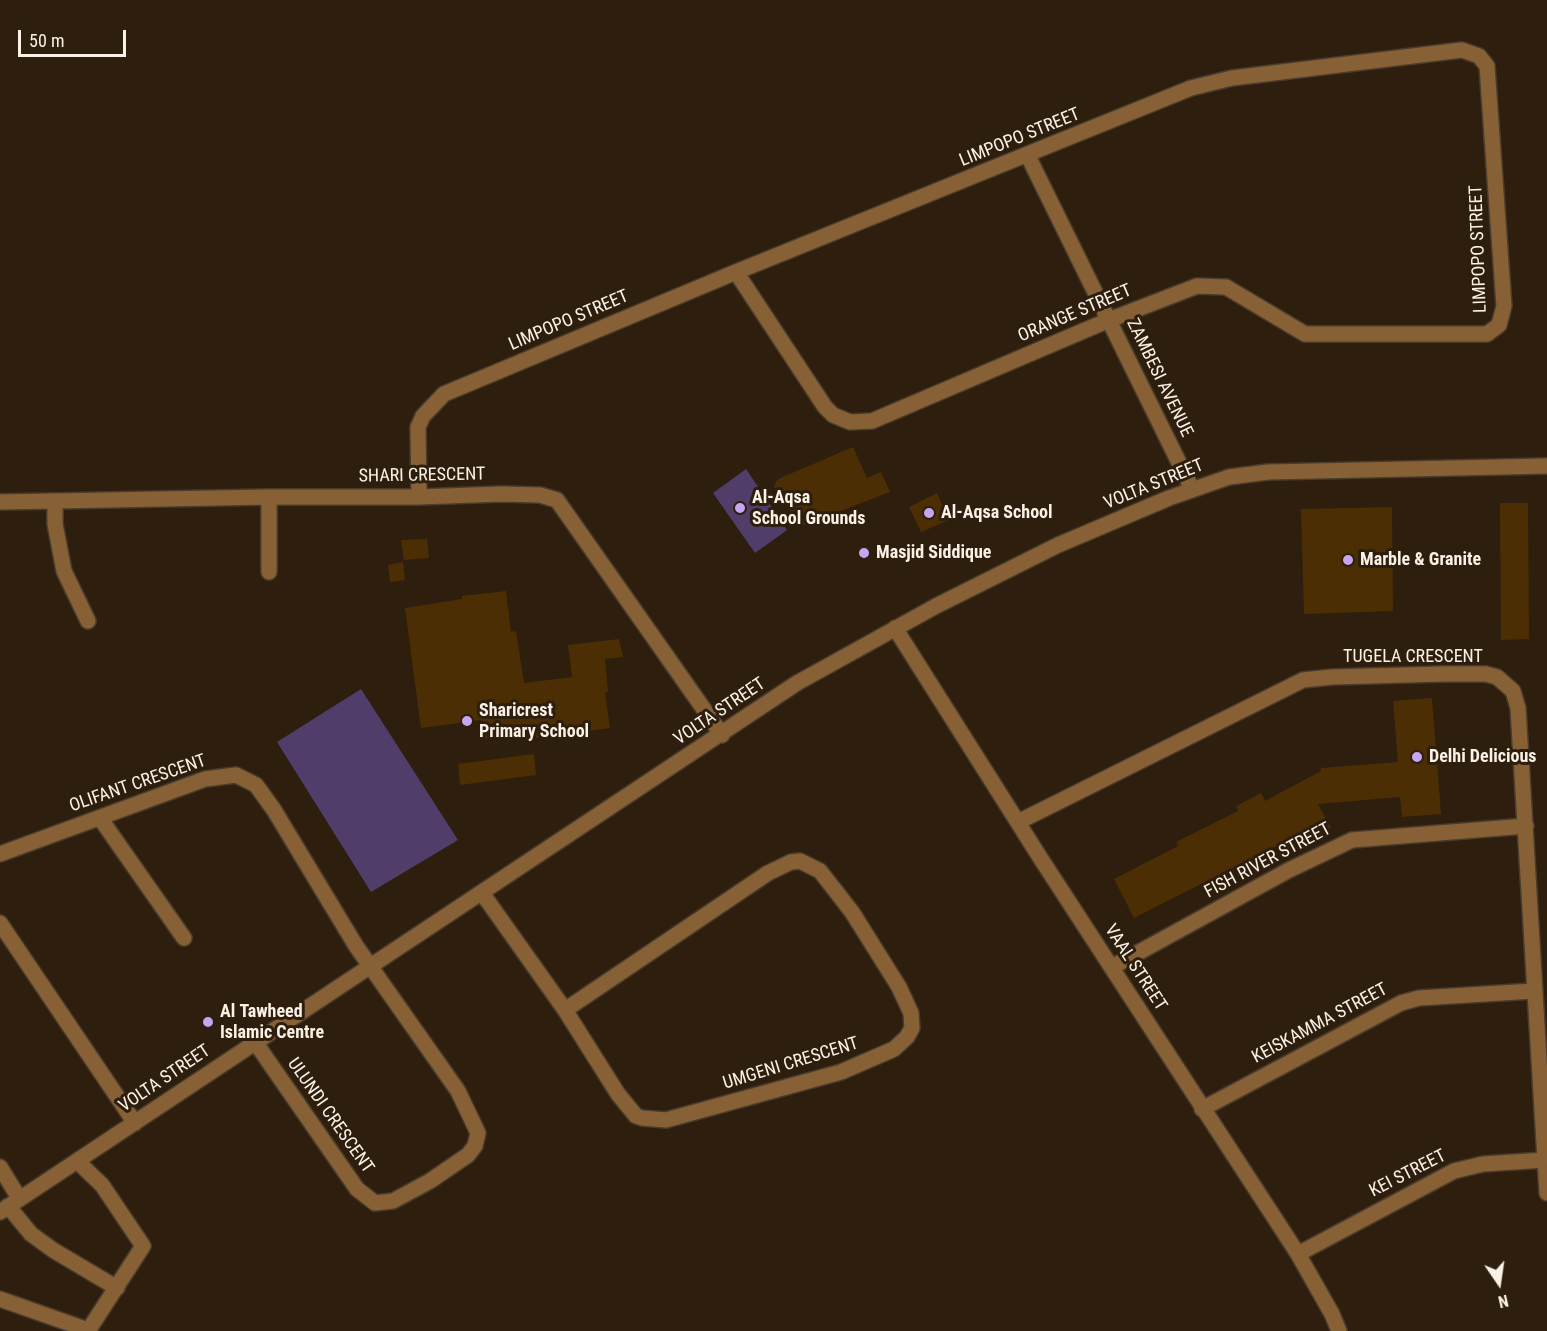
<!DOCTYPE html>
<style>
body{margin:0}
#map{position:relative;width:1547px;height:1331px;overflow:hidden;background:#2d1e0e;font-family:"Roboto Condensed",sans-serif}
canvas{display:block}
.north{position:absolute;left:1469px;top:1253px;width:60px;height:60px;-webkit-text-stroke:4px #2d1e0e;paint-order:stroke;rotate:167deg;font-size:16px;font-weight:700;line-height:24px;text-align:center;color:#fbf1e6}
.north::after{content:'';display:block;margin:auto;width:21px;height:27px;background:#fbf1e6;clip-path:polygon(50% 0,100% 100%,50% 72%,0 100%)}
.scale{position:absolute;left:18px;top:30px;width:108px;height:27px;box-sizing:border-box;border:3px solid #fbf1e6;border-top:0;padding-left:8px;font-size:18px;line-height:21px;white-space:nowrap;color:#fbf1e6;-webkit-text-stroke:4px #2d1e0e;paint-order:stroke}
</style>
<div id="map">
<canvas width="1547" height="1331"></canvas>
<div class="north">N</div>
<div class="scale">50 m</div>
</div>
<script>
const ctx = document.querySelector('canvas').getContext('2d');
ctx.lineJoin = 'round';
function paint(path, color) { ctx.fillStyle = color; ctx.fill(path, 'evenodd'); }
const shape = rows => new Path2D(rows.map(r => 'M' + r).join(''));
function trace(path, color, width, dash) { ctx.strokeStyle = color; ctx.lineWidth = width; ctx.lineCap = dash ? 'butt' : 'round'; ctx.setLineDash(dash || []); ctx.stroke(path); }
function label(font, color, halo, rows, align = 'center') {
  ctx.font = font + ' "Roboto Condensed",sans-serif'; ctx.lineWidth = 6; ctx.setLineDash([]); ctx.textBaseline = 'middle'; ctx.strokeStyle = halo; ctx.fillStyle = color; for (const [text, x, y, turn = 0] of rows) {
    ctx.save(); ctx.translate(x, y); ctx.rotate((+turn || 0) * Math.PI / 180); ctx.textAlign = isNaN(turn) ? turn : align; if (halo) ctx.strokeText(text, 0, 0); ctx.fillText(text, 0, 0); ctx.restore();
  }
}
const green = shape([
 [746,469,787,530,755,553,713,493],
 [361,689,458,840,371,892,277,742]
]);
const building = shape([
 [853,447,867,478,881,472,890,492,799,527,785,502,782,503,774,486,778,479],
 [937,493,949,520,921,532,909,507],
 [1500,503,1528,503,1529,639,1501,640],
 [1392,507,1393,611,1304,614,1301,509],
 [427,539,429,558,404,560,401,540],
 [403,562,405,580,390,582,388,565],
 [506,591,511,632,516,631,524,683,572,677,568,645,619,639,623,657,605,659,608,692,605,693,610,728,529,739,528,732,483,739,481,720,421,728,405,608,462,599,462,596],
 [1432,698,1441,814,1402,817,1400,797,1318,804,1331,828,1300,844,1297,838,1278,848,1276,846,1134,918,1114,879,1178,846,1176,842,1238,811,1236,806,1261,793,1265,801,1321,771,1321,768,1398,762,1393,701],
 [534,754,536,775,460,785,458,764]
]);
const minor = shape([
 [1028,156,1192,489],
 [269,497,269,572],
 [419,497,418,427,423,416,444,394,736,272,1191,88,1232,78,1462,50,1479,56,1487,66,1504,306,1499,325,1487,334,1305,334,1226,287,1197,286,1109,320,872,421,850,422,833,415,825,407,736,272],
 [55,501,55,524,64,571,88,621],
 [0,502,269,497,419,497,501,494,540,495,557,500,722,735],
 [895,628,1041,859,1298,1254,1332,1314,1339,1331],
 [100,818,184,938],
 [1018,822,1303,680,1332,677,1443,674,1486,674,1497,677,1513,691,1518,708,1547,1193],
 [0,854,205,779,236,775,256,785,274,810,356,946,458,1091,478,1133,475,1146,468,1155,430,1181,393,1201,375,1203,357,1189,255,1042],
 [482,893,565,1010,618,1094,636,1116,642,1118,666,1120,841,1072,894,1049,907,1037,912,1028,911,1013,899,987,852,912,820,871,800,861,791,862,768,873,565,1010],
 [0,923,135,1123],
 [1112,967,1289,870,1352,840,1526,826],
 [1202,1109,1401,1003,1419,998,1534,991],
 [77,1161,102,1185,143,1246,88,1331],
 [0,1167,19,1198],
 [8,1206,31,1234,53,1250,117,1288],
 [0,1212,797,683,936,606,1058,545,1169,498,1229,477,1268,472,1547,466],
 [1298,1254,1454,1171,1483,1164,1545,1160],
 [0,1299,88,1330]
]);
const markers = [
 [740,508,6,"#c6a6f0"],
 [929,513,6,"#c6a6f0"],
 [864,553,6,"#c6a6f0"],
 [1348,560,6,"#c6a6f0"],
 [467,721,6,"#c6a6f0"],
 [1417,757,6,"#c6a6f0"],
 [208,1022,6,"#c6a6f0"]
];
const streetNames = [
 ["LIMPOPO STREET",1020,138,-22],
 ["LIMPOPO STREET",1479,249,-92],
 ["ORANGE STREET",1075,314,-23],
 ["LIMPOPO STREET",569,321,-23],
 ["ZAMBESI AVENUE",1159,378,64],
 ["SHARI CRESCENT",422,476,-1],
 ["VOLTA STREET",1154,485,-22],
 ["TUGELA CRESCENT",1413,657],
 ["VOLTA STREET",720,712,-34],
 ["OLIFANT CRESCENT",138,784,-19],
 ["FISH RIVER STREET",1268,861,-28],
 ["VAAL STREET",1135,968,57],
 ["KEISKAMMA STREET",1320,1024,-28],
 ["UMGENI CRESCENT",791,1064,-17],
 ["VOLTA STREET",165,1079,-34],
 ["ULUNDI CRESCENT",330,1116,55],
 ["KEI STREET",1408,1174,-27]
];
const poiNames = [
 ["Al-Aqsa",752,498],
 ["School Grounds",752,519],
 ["Al-Aqsa School",941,513],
 ["Masjid Siddique",876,553],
 ["Marble & Granite",1360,560],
 ["Sharicrest",479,711],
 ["Primary School",479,732],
 ["Delhi Delicious",1429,757],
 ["Al Tawheed",220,1012],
 ["Islamic Centre",220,1033]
];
paint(green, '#513d6a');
paint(building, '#4c2e05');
trace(minor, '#4a3c2c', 18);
trace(minor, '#876135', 15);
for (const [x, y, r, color] of markers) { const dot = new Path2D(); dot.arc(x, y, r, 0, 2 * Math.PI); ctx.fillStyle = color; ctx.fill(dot); trace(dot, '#2d1e0e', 2); }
label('18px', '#fbf1e6', '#2d1e0e', streetNames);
label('bold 18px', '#fbf1e6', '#2d1e0e', poiNames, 'left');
</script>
